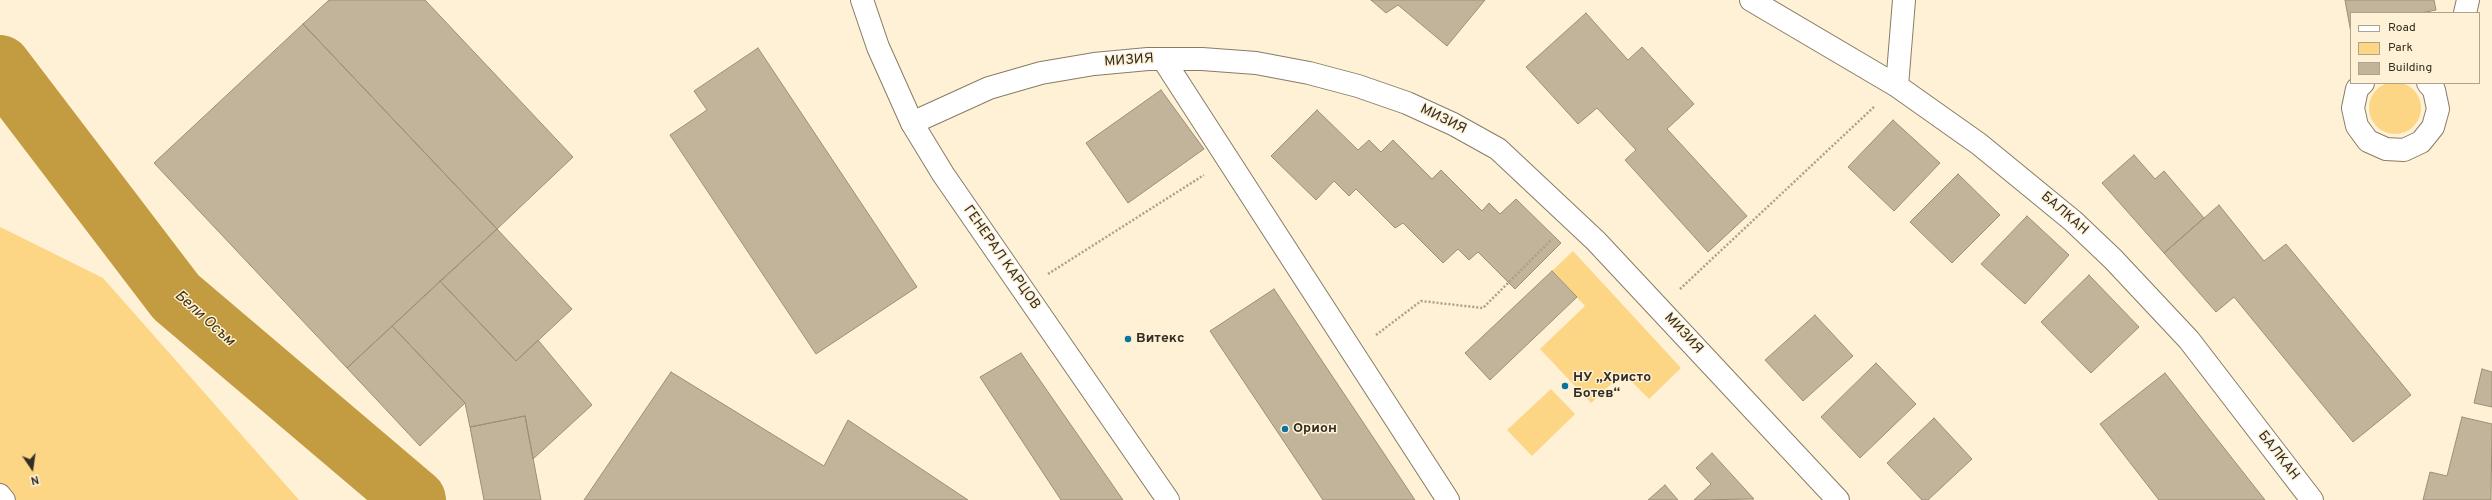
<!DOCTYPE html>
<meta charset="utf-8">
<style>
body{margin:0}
#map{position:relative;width:2492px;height:500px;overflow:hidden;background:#fef1d6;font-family:Overpass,sans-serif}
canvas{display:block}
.legend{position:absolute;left:2350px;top:12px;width:130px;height:72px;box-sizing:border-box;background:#fef1d6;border:1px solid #ada38f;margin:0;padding:5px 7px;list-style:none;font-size:12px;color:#332e24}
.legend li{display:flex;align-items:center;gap:8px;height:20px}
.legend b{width:20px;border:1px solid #ada38f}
.north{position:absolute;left:12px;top:448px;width:40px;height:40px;-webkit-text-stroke:3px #fef1d6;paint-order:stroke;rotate:167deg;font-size:11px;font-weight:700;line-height:16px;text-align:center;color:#332e24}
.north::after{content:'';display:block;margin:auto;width:14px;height:18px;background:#332e24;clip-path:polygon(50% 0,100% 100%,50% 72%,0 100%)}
</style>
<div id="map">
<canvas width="2492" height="500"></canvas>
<ul class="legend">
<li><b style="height:5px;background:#fff"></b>Road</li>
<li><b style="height:11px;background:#fcd585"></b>Park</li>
<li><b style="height:11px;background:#c1b49b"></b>Building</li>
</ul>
<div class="north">N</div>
</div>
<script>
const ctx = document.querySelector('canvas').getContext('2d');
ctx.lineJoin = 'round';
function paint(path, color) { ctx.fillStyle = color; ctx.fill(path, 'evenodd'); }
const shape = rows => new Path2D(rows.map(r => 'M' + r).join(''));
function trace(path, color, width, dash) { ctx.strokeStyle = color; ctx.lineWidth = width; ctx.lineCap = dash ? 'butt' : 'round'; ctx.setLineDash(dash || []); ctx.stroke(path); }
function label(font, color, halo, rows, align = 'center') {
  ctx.font = font + ' Overpass,sans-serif'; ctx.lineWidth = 3; ctx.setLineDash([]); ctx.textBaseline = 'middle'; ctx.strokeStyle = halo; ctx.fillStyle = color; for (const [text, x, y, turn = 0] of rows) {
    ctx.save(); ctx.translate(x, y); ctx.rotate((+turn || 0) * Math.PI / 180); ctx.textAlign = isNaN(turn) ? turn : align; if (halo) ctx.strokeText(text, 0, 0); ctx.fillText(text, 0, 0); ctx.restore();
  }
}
const green = shape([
 '2369 108a26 26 0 1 1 52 0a26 26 0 1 1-52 0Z',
 [0,227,103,278,299,500,2,500,0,497],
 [1573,251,1681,368,1649,399,1623,373,1591,403,1540,349,1585,306,1552,271],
 [1551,389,1575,414,1532,456,1507,430]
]);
const river = shape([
 [0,66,176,297,415,500]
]);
const building = shape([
 [329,0,425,0,573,157,497,229,303,24,329,0],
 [1371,0,1485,0,1447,46,1398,5,1386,13,1371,0],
 [2345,0,2434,0,2436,10,2421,13,2351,13,2351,33,2345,0],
 [1586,13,1628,60,1642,47,1694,104,1667,129,1747,216,1708,252,1625,160,1636,150,1597,108,1578,124,1526,67,1586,13],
 [303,24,497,229,347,368,154,163,303,24],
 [758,48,917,287,816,354,670,135,707,110,694,91,758,48],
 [1161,90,1204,149,1128,203,1086,143,1161,90],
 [1317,110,1358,150,1369,140,1381,152,1393,140,1432,179,1441,170,1482,211,1489,203,1500,214,1516,199,1561,243,1515,289,1478,252,1469,260,1458,249,1443,263,1403,223,1395,228,1356,189,1349,196,1334,181,1316,200,1271,156,1317,110],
 [1893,120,1940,163,1894,211,1848,167,1893,120],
 [2134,155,2155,179,2164,171,2204,218,2164,253,2102,183,2134,155],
 [1958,174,2000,215,1952,263,1910,222,1958,174],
 [2219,205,2264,261,2286,244,2411,395,2353,442,2234,297,2216,312,2164,253,2219,205],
 [2027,216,2069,255,2025,304,1981,264,2027,216],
 [497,229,572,309,516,361,440,281,497,229],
 [1552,271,1577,297,1490,380,1465,353,1552,271],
 [2089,275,2139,327,2091,373,2041,322,2089,275],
 [440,281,516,361,538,340,592,405,533,459,525,416,470,427,465,403,392,326,440,281],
 [1274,289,1415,500,1323,500,1210,331,1274,289],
 [1815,315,1853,356,1803,401,1765,360,1815,315],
 [392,326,465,403,420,446,347,368,392,326],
 [1021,353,1123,500,1061,500,980,377,1021,353],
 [1876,363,1916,404,1860,458,1821,417,1876,363],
 [2482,369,2492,372,2492,407,2474,403,2482,369],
 [671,372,824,466,848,420,968,500,584,500,671,372],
 [2165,373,2265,500,2159,500,2100,424,2165,373],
 [525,416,541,500,484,500,470,427,525,416],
 [2462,417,2492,424,2491,500,2423,500,2430,472,2447,476,2462,417],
 [1934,418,1972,459,1928,500,1922,500,1887,463,1934,418],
 [1712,453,1754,499,1694,500,1711,484,1696,468,1712,453],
 [1665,485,1678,500,1648,500,1665,485]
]);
const path = shape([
 [1048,274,1204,175],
 [1680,289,1875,106],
 [1376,335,1421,301,1483,308,1552,239]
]);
const lane = shape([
 [0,494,5,500]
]);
const street = shape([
 [1751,0,1897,86,1979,144,2073,221,2113,259,2189,340,2312,500],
 [2465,13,2468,0],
 [1163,59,1448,500],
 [2363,83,2357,89,2353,108,2357,126,2368,141,2386,149,2404,150,2421,142,2433,127,2438,109,2434,90,2428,83],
 [1897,86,1904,0],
 [912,123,989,88,1041,73,1094,64,1148,59,1202,59,1256,63,1309,73,1358,86,1407,103,1453,124,1498,149,1596,241,1838,500]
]);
const secondary = shape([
 [862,0,878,47,912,123,943,174,1168,500]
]);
const markers = [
 [1128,339,4,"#0a739f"],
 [1565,386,4,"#0a739f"],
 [1285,429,4,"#0a739f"]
];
const streetNames = [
 ["МИЗИЯ",1129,61,-4],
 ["МИЗИЯ",1443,120,26],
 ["БАЛКАН",2064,214,41],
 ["ГЕНЕРАЛ КАРЦОВ",1001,258,55],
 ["МИЗИЯ",1683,334,47],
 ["БАЛКАН",2278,456,52]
];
const poiNames = [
 ["Витекс",1136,339],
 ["НУ „Христо",1573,378],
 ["Ботев“",1573,394],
 ["Орион",1293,429]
];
const waterNames = [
 ["Бели Осъм",204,319,42]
];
paint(green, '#fcd585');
trace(river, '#c39b41', 62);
paint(building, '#c1b49b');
trace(building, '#9b8f76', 1);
trace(lane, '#887c65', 22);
trace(street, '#887c65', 24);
trace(secondary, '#887c65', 24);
trace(path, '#aaa08c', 2.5, [2, 2]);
trace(lane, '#fff', 20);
trace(street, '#fff', 22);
trace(secondary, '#fff', 22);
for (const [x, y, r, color] of markers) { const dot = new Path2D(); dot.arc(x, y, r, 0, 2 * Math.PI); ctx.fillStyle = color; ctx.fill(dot); trace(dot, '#fef1d6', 1.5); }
label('14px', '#332e24', '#fef1d6', streetNames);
label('bold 14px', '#332e24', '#fef1d6', poiNames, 'left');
label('italic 15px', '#43330b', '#fef1d6', waterNames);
</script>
